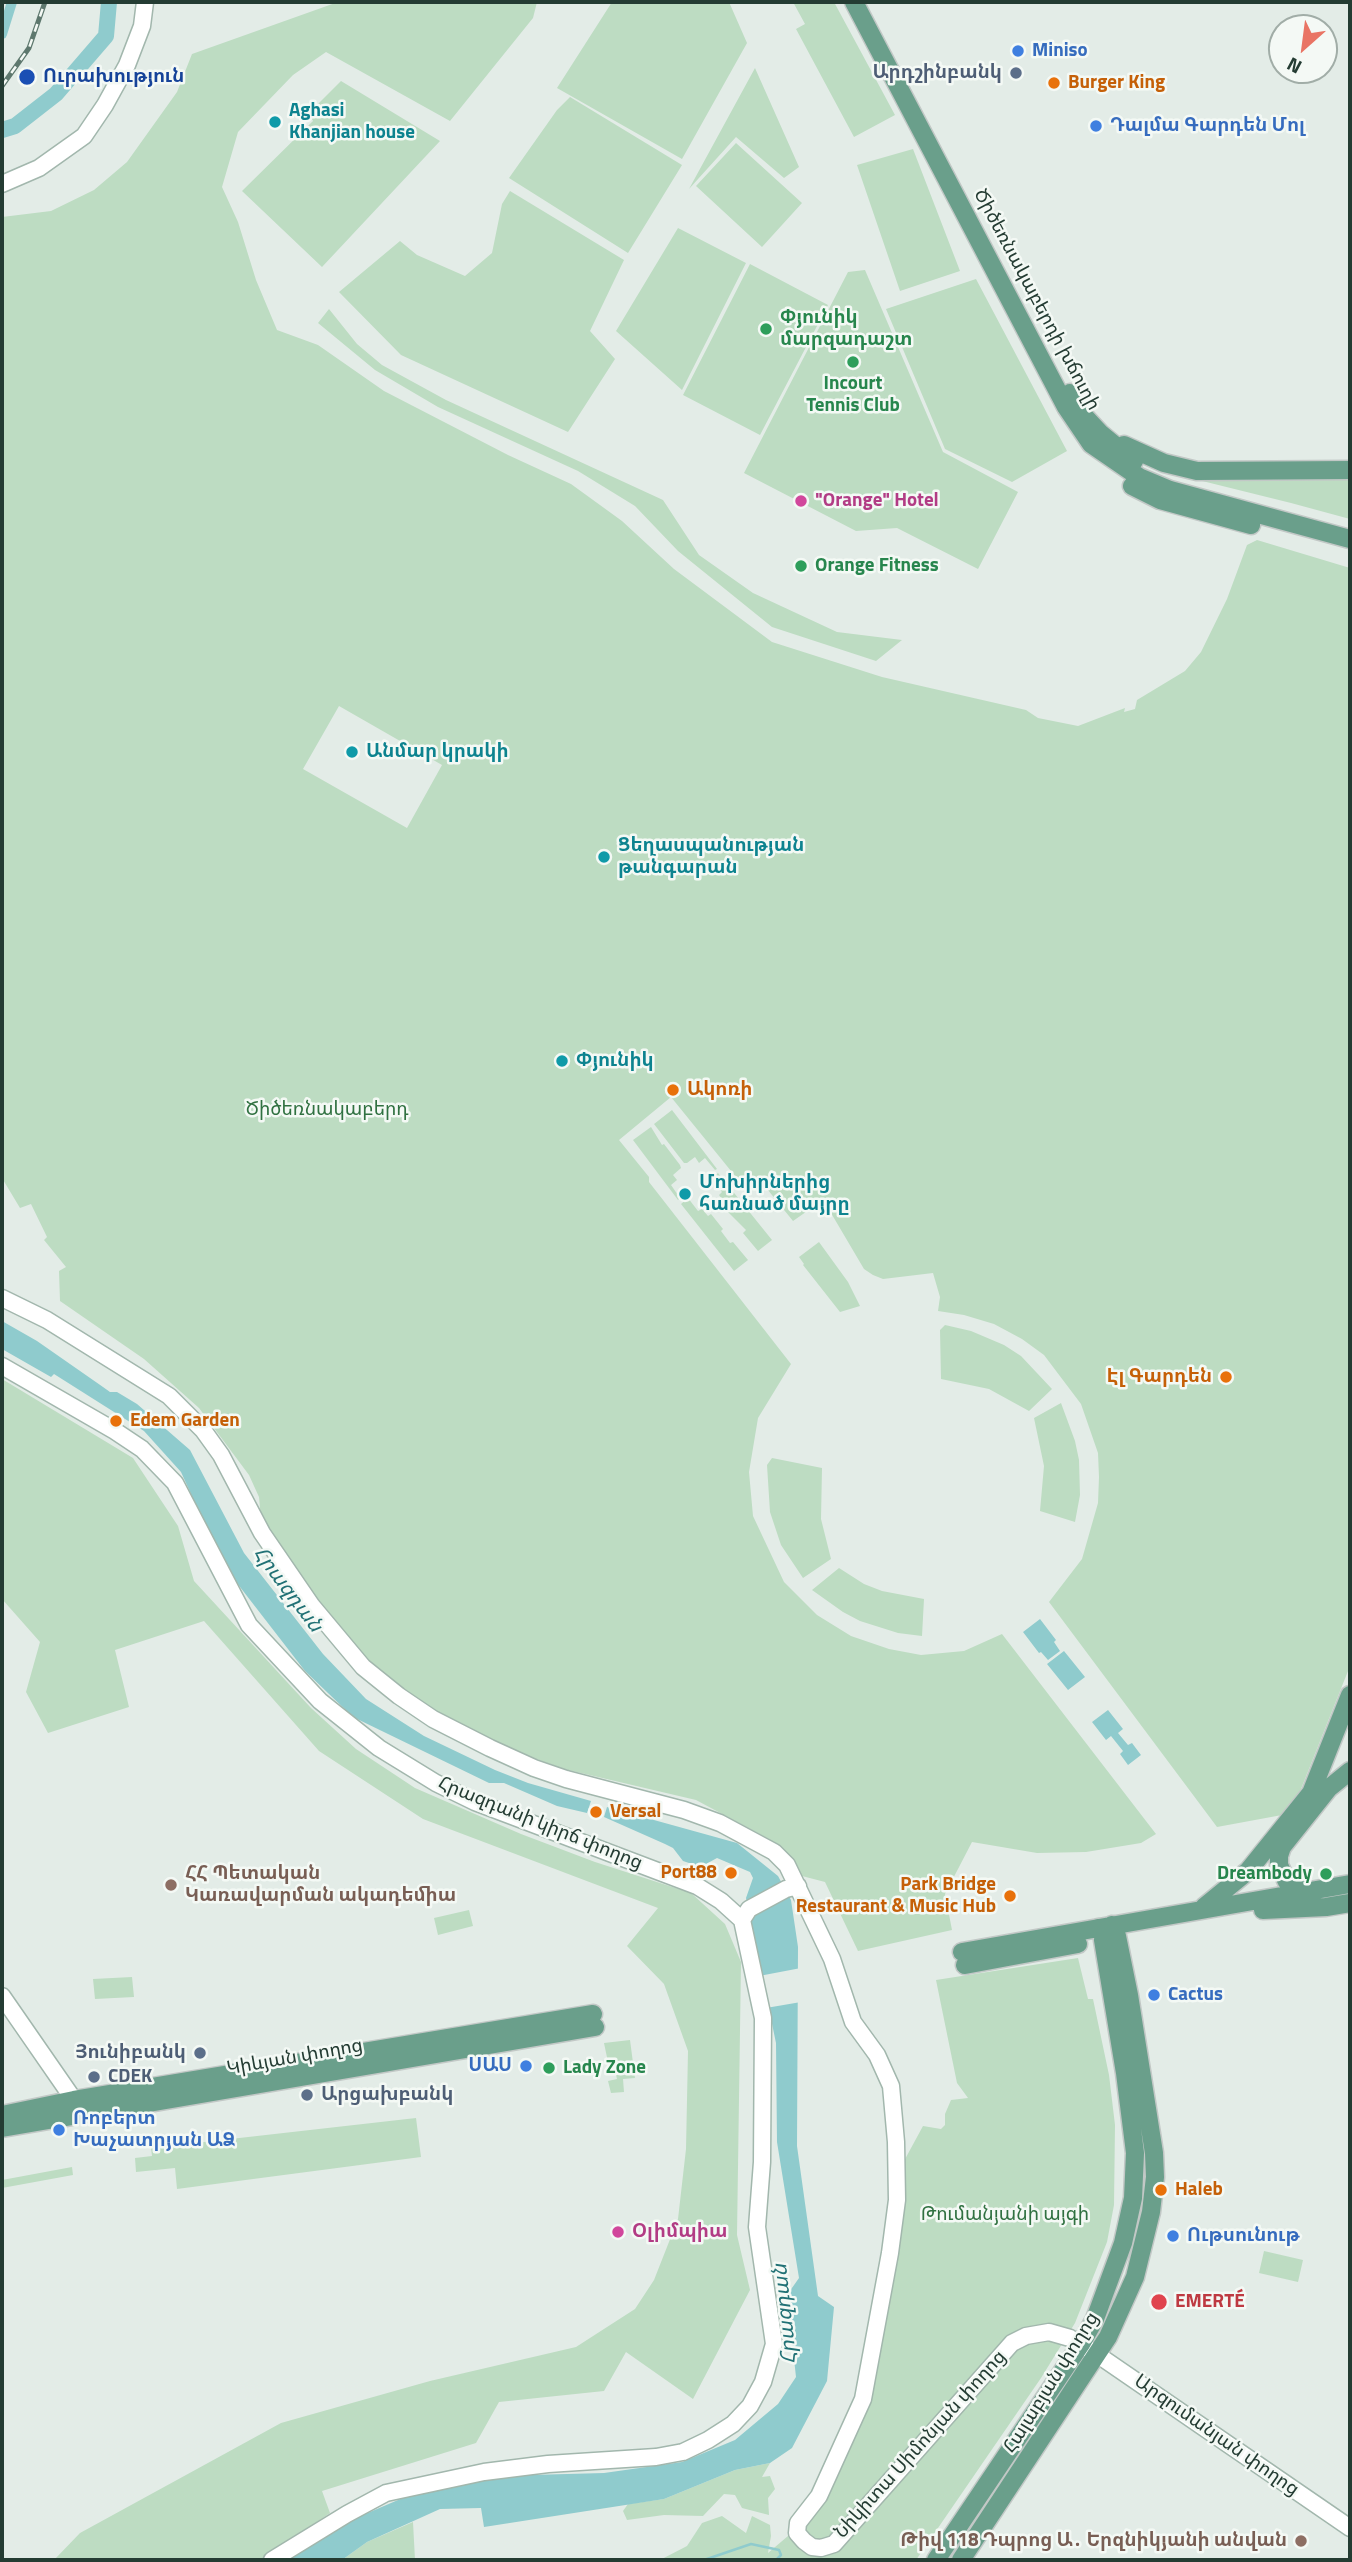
<!DOCTYPE html>
<meta charset="utf-8">
<style>
body{margin:0}
#map{position:relative;width:1352px;height:2562px;overflow:hidden;background:#e3ece7;font-family:"Titillium Web",sans-serif}
canvas{display:block}
.frame{position:absolute;inset:0;border:4px solid #243c33;pointer-events:none}
.north{position:absolute;left:1268px;top:14px;width:70px;height:70px;box-sizing:border-box;background:#f4f9f5;border:2px solid #a1ada7;border-radius:50%;rotate:208deg;font-size:19px;font-weight:700;line-height:28px;text-align:center;color:#243c33}
.north::after{content:'';display:block;margin:auto;width:24px;height:32px;background:#e97464;clip-path:polygon(50% 0,100% 100%,50% 72%,0 100%)}
</style>
<div id="map">
<canvas width="1352" height="2562"></canvas>
<div class="frame"></div>
<div class="north">N</div>
</div>
<script>
const ctx = document.querySelector('canvas').getContext('2d');
ctx.lineJoin = 'round';
function paint(path, color) { ctx.fillStyle = color; ctx.fill(path, 'evenodd'); }
const shape = rows => new Path2D(rows.map(r => 'M' + r).join(''));
function trace(path, color, width, dash) { ctx.strokeStyle = color; ctx.lineWidth = width; ctx.lineCap = dash ? 'butt' : 'round'; ctx.setLineDash(dash || []); ctx.stroke(path); }
function label(font, color, halo, rows, align = 'center') {
  ctx.font = font + ' "Titillium Web","Noto Sans Armenian",sans-serif'; ctx.lineWidth = 5; ctx.setLineDash([]); ctx.textBaseline = 'middle'; ctx.strokeStyle = halo; ctx.fillStyle = color; for (const [text, x, y, turn = 0] of rows) {
    ctx.save(); ctx.translate(x, y); ctx.rotate((+turn || 0) * Math.PI / 180); ctx.textAlign = isNaN(turn) ? turn : align; if (halo) ctx.strokeText(text, 0, 0); ctx.fillText(text, 0, 0); ctx.restore();
  }
}
const green = shape([
 [338,2,537,2,533,18,450,121,326,52,293,75,238,132,222,187,238,222,256,280,277,330,318,345,384,391,508,455,571,484,622,521,674,569,772,642,882,677,1026,710,1038,718,1078,726,1125,708,1124,712,1135,709,1137,700,1185,671,1201,652,1227,599,1247,545,1257,540,1350,568,1350,1666,1299,1794,1282,1815,1217,1827,1049,1602,1082,1559,1098,1503,1099,1477,1098,1453,1081,1404,1044,1355,1022,1339,994,1324,964,1315,938,1311,940,1297,933,1273,883,1279,873,1275,864,1269,831,1213,813,1207,793,1221,759,1179,744,1187,671,1097,619,1140,649,1177,649,1182,791,1364,758,1418,749,1472,753,1516,784,1582,817,1615,851,1636,889,1649,921,1655,964,1651,1002,1634,1156,1834,1141,1843,1086,1852,1037,1853,972,1842,945,1894,952,1930,858,1951,825,1882,802,1876,789,1859,769,1839,696,1800,564,1769,484,1740,370,1670,315,1602,261,1519,259,1497,249,1475,199,1408,144,1359,60,1301,59,1271,66,1267,44,1240,47,1237,31,1204,20,1208,2,1178,2,217,51,211,94,190,127,162,177,92,192,54],
 [339,706,442,765,407,828,303,769],
 [612,2,729,2,747,43,682,159,557,88],
 [793,2,834,2,895,115,854,137,796,29,805,24],
 [755,68,799,167,784,178,736,137,689,189],
 [341,81,440,141,322,267,242,191,313,121,309,113],
 [570,97,682,165,628,253,509,178,557,110],
 [736,143,802,203,762,247,696,186],
 [913,149,960,271,900,291,857,165],
 [510,191,624,260,590,331,615,359,568,432,401,355,339,292,400,241,417,255,465,276,492,253,502,204],
 [678,228,746,263,682,390,616,331],
 [750,264,828,305,760,435,683,395],
 [865,270,943,452,1018,492,978,569,897,528,856,531,744,473,848,272],
 [976,279,1067,451,1012,482,945,449,886,309],
 [329,309,357,344,382,365,446,400,663,500,699,555,753,593,837,632,902,640,876,661,772,627,678,551,635,506,578,471,438,407,375,370,318,323],
 [1174,474,1350,476,1350,519,1291,503],
 [672,1110,717,1169,715,1170,705,1158,699,1163,695,1157,687,1163,684,1163,654,1124],
 [651,1127,662,1145,664,1144,680,1165,681,1168,673,1175,677,1180,671,1185,680,1198,678,1200,633,1140],
 [718,1173,772,1240,758,1251,743,1233,746,1230,721,1205,724,1202,719,1195,722,1192,711,1179],
 [688,1198,698,1211,702,1209,708,1216,711,1214,723,1229,721,1231,730,1243,733,1242,748,1260,734,1271,681,1204],
 [819,1242,848,1282,860,1306,840,1312,803,1265,804,1264,799,1257],
 [945,1325,971,1331,1004,1345,1021,1356,1052,1389,1029,1411,989,1389,941,1379,940,1330],
 [2,1379,133,1458,178,1526,194,1581,311,1708,356,1749,415,1788,521,1834,595,1862,691,1893,725,1924,741,1962,737,2235,750,2290,693,2399,626,2352,604,2391,499,2402,476,2443,322,2491,330,2513,262,2560,54,2560,80,2533,281,2423,430,2381,576,2347,635,2309,654,2280,678,2219,686,2149,688,2051,664,1984,627,1946,658,1908,423,1819,319,1751,204,1621,115,1650,129,1707,48,1733,26,1692,40,1642,2,1599],
 [1061,1403,1075,1441,1079,1460,1080,1495,1075,1522,1040,1511,1044,1466,1034,1418],
 [772,1458,822,1468,821,1519,831,1559,803,1578,781,1545,770,1512,767,1465],
 [839,1568,864,1584,882,1591,924,1599,922,1636,898,1633,860,1621,843,1612,812,1590],
 [469,1910,473,1926,438,1935,434,1918],
 [1078,1958,1088,1999,1093,1999,1109,2075,1115,2125,1114,2205,1107,2242,1075,2323,1041,2378,916,2560,660,2560,687,2546,702,2523,722,2516,746,2533,752,2516,770,2525,771,2536,768,2553,815,2513,826,2493,892,2284,904,2161,923,2126,941,2129,945,2125,945,2114,951,2100,968,2098,957,2083,936,1980],
 [132,1977,134,1997,95,1999,93,1979],
 [630,2040,635,2078,623,2079,624,2092,611,2093,608,2081,617,2079,614,2066,609,2067,604,2043],
 [416,2118,421,2157,177,2189,175,2168,136,2172,135,2158,152,2156,151,2148],
 [72,2167,73,2175,2,2188,2,2180],
 [1264,2251,1303,2260,1298,2282,1259,2273],
 [1071,2376,950,2560,943,2560,993,2483],
 [770,2463,762,2477,770,2476,775,2489,768,2498,769,2515,742,2508,735,2495,724,2494,703,2516,664,2515,627,2520,623,2511,628,2504,664,2499,735,2470],
 [413,2522,415,2560,342,2560,367,2542]
]);
const water = shape([
 [2,1321,37,1341,103,1387,110,1392,117,1392,137,1404,190,1450,244,1553,323,1654,366,1699,424,1736,495,1770,528,1783,591,1801,587,1813,557,1806,504,1783,489,1783,353,1717,305,1671,223,1565,181,1472,144,1431,133,1424,54,1374,51,1377,2,1349],
 [1040,1619,1056,1640,1054,1642,1060,1651,1048,1660,1041,1652,1039,1653,1023,1632],
 [1064,1651,1085,1677,1068,1690,1047,1664],
 [1108,1710,1123,1729,1118,1733,1128,1745,1132,1743,1141,1755,1128,1765,1120,1754,1123,1751,1111,1736,1106,1740,1092,1722],
 [607,1807,737,1843,778,1876,791,1900,798,1947,797,2146,818,2296,834,2307,827,2381,792,2448,770,2463,735,2470,664,2499,484,2527,481,2508,440,2509,367,2542,342,2560,284,2560,328,2530,426,2488,493,2476,604,2473,682,2462,735,2440,778,2404,796,2377,787,2295,799,2278,777,2142,776,2043,746,1898,753,1878,750,1872,717,1858,706,1864,695,1865,683,1861,673,1848,665,1844,604,1817]
]);
const pier = shape([
 [801,1968,801,2002,766,2008,759,1976]
]);
const stream = shape([
 [704,2560,751,2544,779,2550,781,2555,776,2560]
]);
const canal = shape([
 [2,34,12,2]
]);
const river = shape([
 [2,130,15,126,56,94,106,36,109,2]
]);
const secondary = shape([
 [2,184,39,168,84,136,105,105,127,65,142,26,145,2],
 [2,1298,47,1320,169,1396,203,1430,221,1455,262,1533,312,1606,363,1667,399,1696,433,1719,490,1748,534,1768,566,1779,684,1810,720,1823,774,1852,787,1865,832,1959,853,2022,877,2055,891,2086,896,2142,897,2200,890,2253,863,2399,819,2496,798,2523,797,2533,804,2541,812,2547,821,2548,834,2544,1012,2343,1026,2336,1049,2332,1070,2338,1098,2355,1350,2528],
 [2,1366,115,1431,142,1449,175,1483,249,1625,320,1701,379,1748,436,1783,475,1802,697,1886,721,1901,742,1920],
 [742,1920,749,1909,786,1889,798,1886],
 [2,1996,74,2100,77,2111],
 [272,2560,347,2514,386,2493,484,2472,548,2464,656,2457,683,2452,708,2440,733,2424,750,2406,763,2382,774,2344,757,2227,762,2162,763,2018,742,1920]
]);
const primary = shape([
 [854,2,1066,407,1091,444,1139,477,1170,490,1350,539],
 [1070,393,1086,418,1100,433,1134,461],
 [1124,445,1164,463,1197,471,1350,470],
 [1132,486,1160,500,1251,525],
 [1309,1891,1287,1882,1279,1865,1279,1856,1282,1847,1329,1788,1350,1771],
 [1204,1907,1248,1871,1311,1793,1350,1695],
 [1263,1910,1326,1907,1350,1903],
 [962,1952,1350,1884],
 [965,1965,1078,1944],
 [2,2115,74,2100,593,2014],
 [2,2128,595,2027],
 [936,2560,1081,2344,1095,2319,1123,2243,1133,2198,1135,2153,1125,2073,1103,1940,1104,1935,1112,1925],
 [961,2560,1108,2337,1135,2277,1151,2212,1155,2177,1154,2153,1129,1995,1117,1936,1098,1928]
]);
const rail = shape([
 [2,86,29,48,45,2]
]);
const markers = [
 [1018,51,7,"#3f7fe0"],
 [1016,73,7,"#5c6f8a"],
 [27,77,9,"#1a4fb4"],
 [1054,83,7,"#e8710a"],
 [275,122,7,"#0f9aa8"],
 [1096,126,7,"#3f7fe0"],
 [766,329,7,"#2e9e5b"],
 [853,362,7,"#2e9e5b"],
 [801,501,7,"#d1479c"],
 [801,566,7,"#2e9e5b"],
 [352,752,7,"#0f9aa8"],
 [604,857,7,"#0f9aa8"],
 [562,1061,7,"#0f9aa8"],
 [673,1090,7,"#e8710a"],
 [685,1194,7,"#0f9aa8"],
 [1226,1377,7,"#e8710a"],
 [116,1421,7,"#e8710a"],
 [596,1812,7,"#e8710a"],
 [731,1873,7,"#e8710a"],
 [1326,1874,7,"#2e9e5b"],
 [171,1885,7,"#8d6e63"],
 [1010,1896,7,"#e8710a"],
 [1154,1995,7,"#3f7fe0"],
 [200,2053,7,"#5c6f8a"],
 [526,2066,7,"#3f7fe0"],
 [549,2068,7,"#2e9e5b"],
 [94,2077,7,"#5c6f8a"],
 [307,2095,7,"#5c6f8a"],
 [59,2130,7,"#3f7fe0"],
 [1161,2190,7,"#e8710a"],
 [618,2232,7,"#d1479c"],
 [1173,2236,7,"#3f7fe0"],
 [1159,2302,9,"#e0444e"],
 [1301,2541,7,"#8d6e63"]
];
const shopNames = [
 ["Miniso",1032,51],
 ["Դալմա Գարդեն Մոլ",1110,126],
 ["Cactus",1168,1995],
 ["ՍԱՍ",512,2066,"right"],
 ["Ռոբերտ",73,2119],
 ["Խաչատրյան ԱՁ",73,2141],
 ["Ութսունութ",1187,2236]
];
const serviceNames = [
 ["Արդշինբանկ",1002,73],
 ["Յունիբանկ",186,2053],
 ["CDEK",108,2077,"left"],
 ["Արցախբանկ",321,2095,"left"]
];
const transitNames = [
 ["Ուրախություն",43,77]
];
const foodNames = [
 ["Burger King",1068,83],
 ["Ակոռի",687,1090],
 ["Էլ Գարդեն",1212,1377,"right"],
 ["Edem Garden",130,1421],
 ["Versal",610,1812],
 ["Port88",717,1873,"right"],
 ["Park Bridge",996,1885,"right"],
 ["Restaurant & Music Hub",996,1907,"right"],
 ["Haleb",1175,2190]
];
const cultureNames = [
 ["Aghasi",289,111],
 ["Khanjian house",289,133],
 ["Անմար կրակի",366,752],
 ["Ցեղասպանության",618,846],
 ["թանգարան",618,868],
 ["Փյունիկ",576,1061],
 ["Մոխիրներից",699,1183],
 ["հառնած մայրը",699,1205]
];
const streetNames = [
 ["Ծիծեռնակաբերդի խճուղի",1036,300,62],
 ["Հրազդանի կիրճ փողոց",540,1824,22],
 ["Կիևյան փողոց",295,2058,-10],
 ["Հալաբյան փողոց",1052,2383,-58],
 ["Արզումանյան փողոց",1216,2436,35],
 ["Նիկիտա Սիմոնյան փողոց",921,2445,-48]
];
const leisureNames = [
 ["Փյունիկ",780,318],
 ["մարզադաշտ",780,340],
 ["Incourt",853,384,"center"],
 ["Tennis Club",853,406,"center"],
 ["Orange Fitness",815,566],
 ["Dreambody",1312,1874,"right"],
 ["Lady Zone",563,2068]
];
const hotelNames = [
 ["\"Orange\" Hotel",815,501],
 ["Օլիմպիա",632,2232]
];
const parkNames = [
 ["Ծիծեռնակաբերդ",327,1110],
 ["Թումանյանի այգի",1005,2215]
];
const educationNames = [
 ["ՀՀ Պետական",185,1874],
 ["Կառավարման ակադեմիա",185,1896],
 ["Թիվ 118 Դպրոց Ա․ Երզնիկյանի անվան",1287,2541,"right"]
];
const healthNames = [
 ["EMERTÉ",1175,2302]
];
const waterNames = [
 ["Հրազդան",287,1590,53],
 ["Հրազդան",786,2314,-96]
];
paint(green, '#bddcc2');
paint(water, '#8fcbcd');
paint(pier, '#e3ece7');
trace(stream, '#8fcbcd', 2.5);
trace(canal, '#8fcbcd', 10);
trace(river, '#8fcbcd', 16);
trace(secondary, '#a2b7ad', 19);
trace(primary, '#c2c8c6', 21);
trace(secondary, '#fff', 16);
trace(primary, '#6a9f8b', 18);
trace(rail, '#5e786e', 5);
trace(rail, '#f4f9f5', 2.5, [8]);
for (const [x, y, r, color] of markers) { const dot = new Path2D(); dot.arc(x, y, r, 0, 2 * Math.PI); ctx.fillStyle = color; ctx.fill(dot); trace(dot, '#f4f9f5', 2.5); }
label('bold 19px', '#366cbe', '#f4f9f5', shopNames, 'left');
label('bold 19px', '#4e5e75', '#f4f9f5', serviceNames, 'right');
label('bold 19px', '#164399', '#f4f9f5', transitNames, 'left');
label('bold 19px', '#c56008', '#f4f9f5', foodNames, 'left');
label('bold 19px', '#0d838f', '#f4f9f5', cultureNames, 'left');
label('19px', '#243c33', '#f4f9f5', streetNames);
label('bold 19px', '#27864d', '#f4f9f5', leisureNames, 'left');
label('bold 19px', '#b23c85', '#f4f9f5', hotelNames, 'left');
label('19px', '#307141', '#f4f9f5', parkNames);
label('bold 19px', '#785e54', '#f4f9f5', educationNames, 'left');
label('bold 19px', '#be3a42', '#f4f9f5', healthNames, 'left');
label('italic 21px', '#217175', '#f4f9f5', waterNames);
</script>
